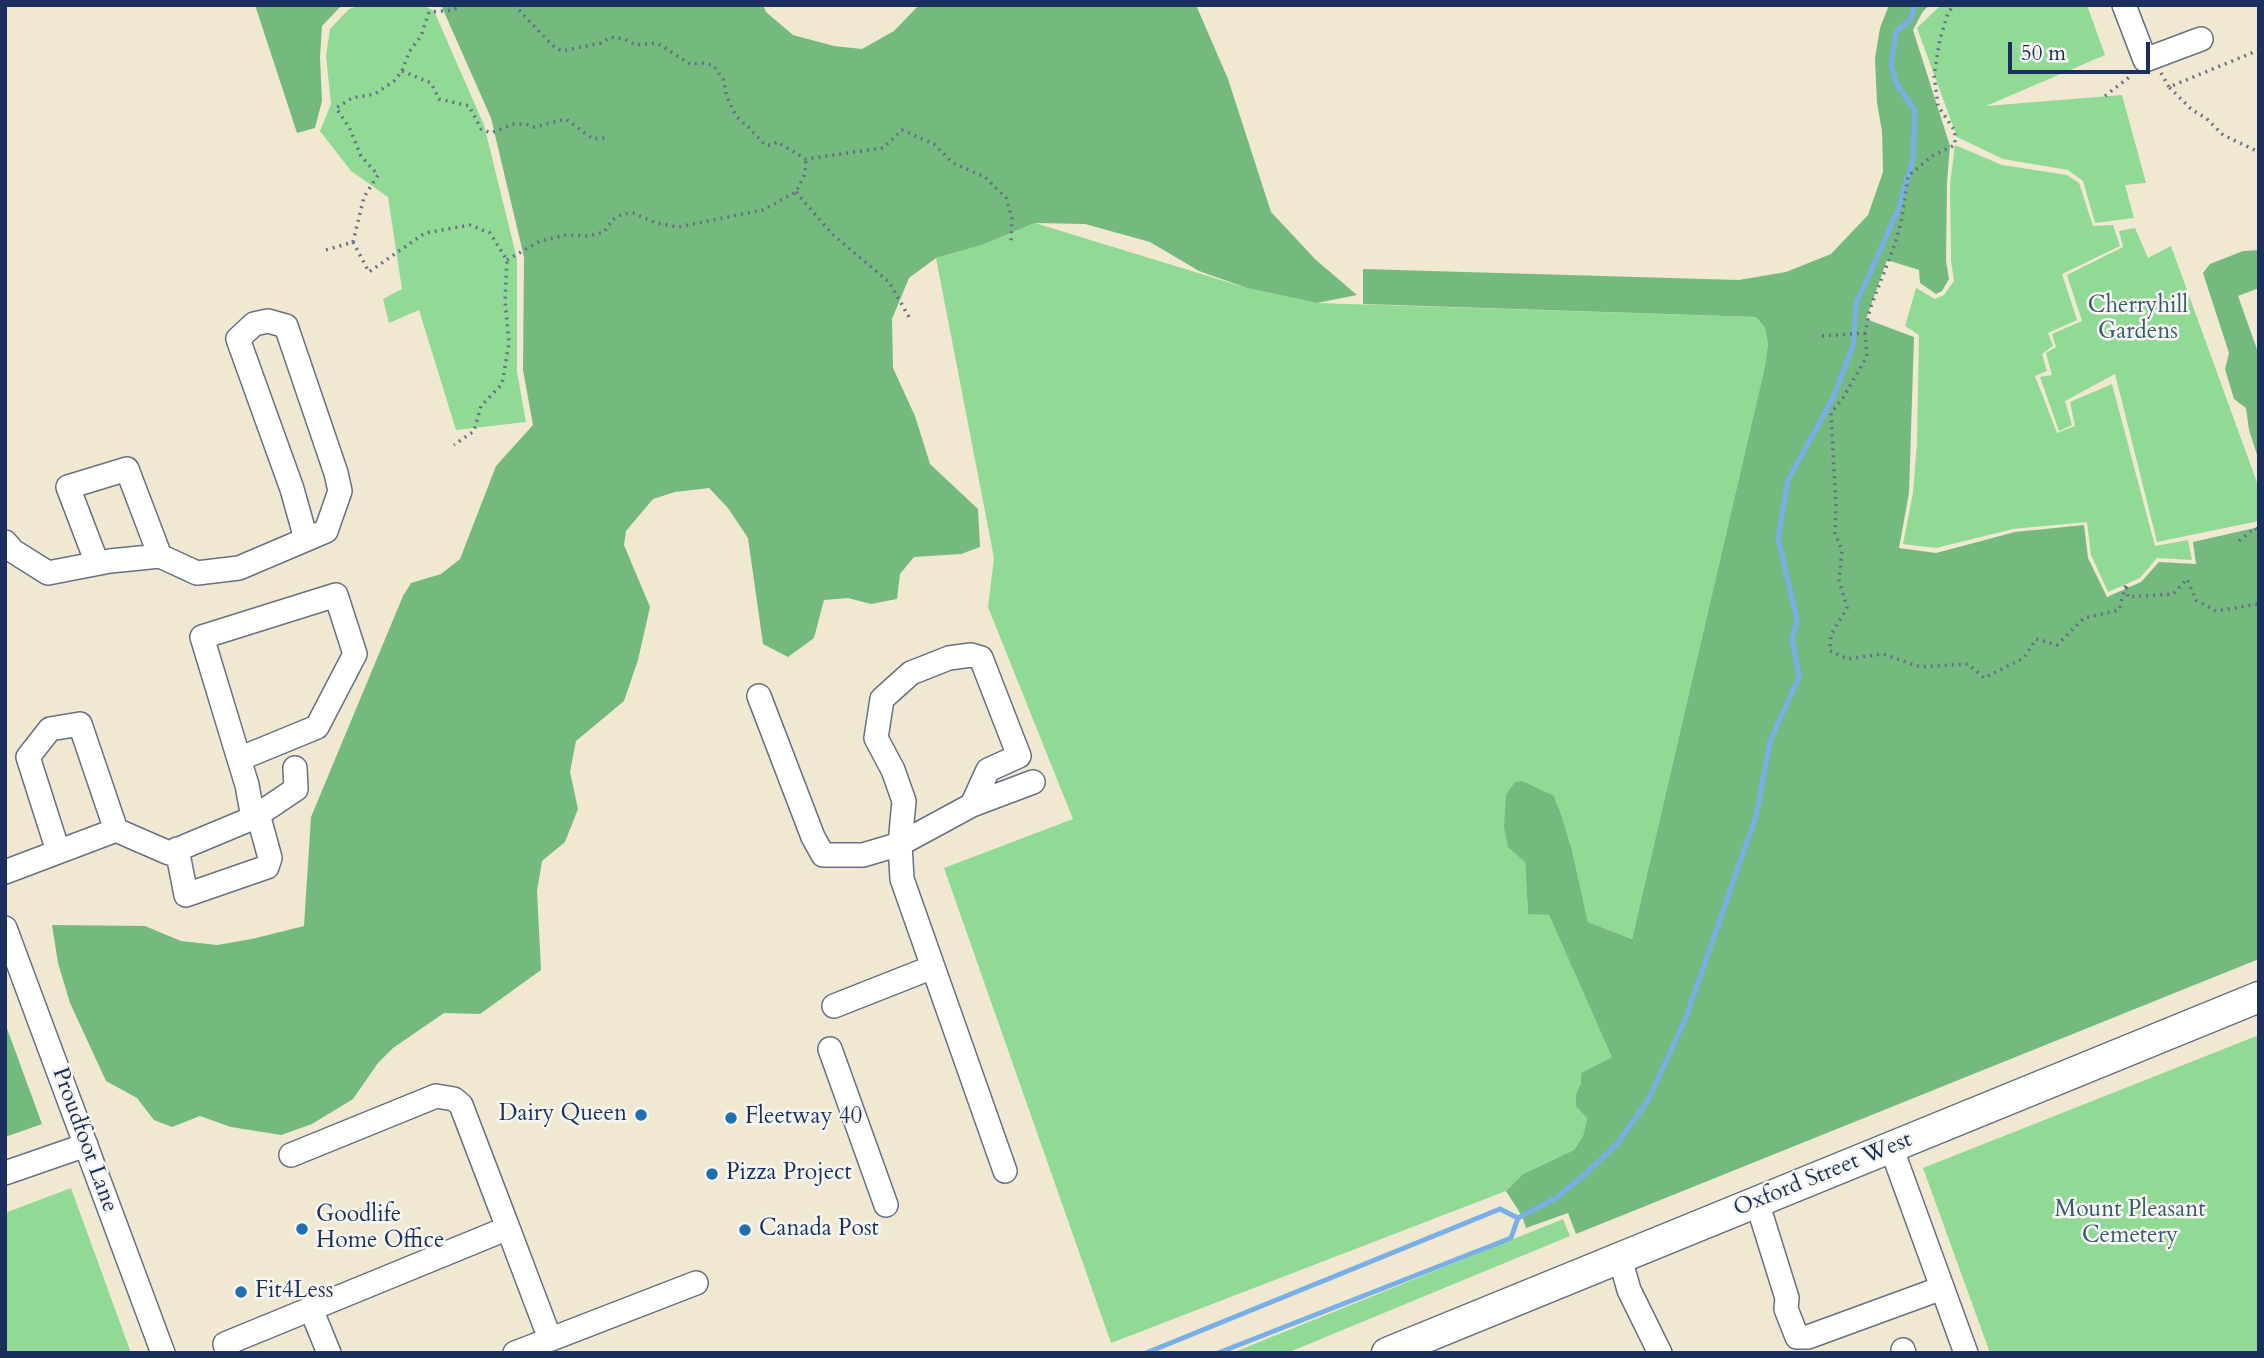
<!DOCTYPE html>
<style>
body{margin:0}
#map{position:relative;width:2264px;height:1358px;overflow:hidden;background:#f1e8d2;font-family:Cardo,serif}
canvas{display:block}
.frame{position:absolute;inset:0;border:7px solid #1b2f5e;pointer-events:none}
.scale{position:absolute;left:2008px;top:42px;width:142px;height:32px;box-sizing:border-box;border:4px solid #1b2f5e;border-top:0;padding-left:9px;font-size:21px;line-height:24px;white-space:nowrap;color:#1b2f5e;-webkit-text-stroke:5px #f6f6f2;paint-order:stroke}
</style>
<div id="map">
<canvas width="2264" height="1358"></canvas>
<div class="frame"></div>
<div class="scale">50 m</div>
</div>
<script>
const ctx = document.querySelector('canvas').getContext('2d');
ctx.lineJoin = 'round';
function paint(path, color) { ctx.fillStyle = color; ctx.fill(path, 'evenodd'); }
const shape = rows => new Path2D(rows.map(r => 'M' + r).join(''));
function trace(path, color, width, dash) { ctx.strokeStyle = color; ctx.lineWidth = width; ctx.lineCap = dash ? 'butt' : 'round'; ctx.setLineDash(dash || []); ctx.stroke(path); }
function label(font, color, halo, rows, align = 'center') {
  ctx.font = font + ' Cardo,serif'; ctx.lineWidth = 5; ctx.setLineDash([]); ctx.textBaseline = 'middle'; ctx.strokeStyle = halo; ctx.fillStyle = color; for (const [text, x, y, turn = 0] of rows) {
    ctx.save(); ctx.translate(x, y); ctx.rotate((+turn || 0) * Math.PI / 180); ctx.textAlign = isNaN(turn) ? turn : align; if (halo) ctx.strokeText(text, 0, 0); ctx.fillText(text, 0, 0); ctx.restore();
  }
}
const green = shape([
 [360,5,423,5,434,11,484,125,517,259,517,372,526,422,456,430,419,310,389,323,383,299,402,289,388,197,351,171,320,131,331,104,326,56,330,29,349,9],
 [1941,5,2087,5,2105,55,1986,106,2122,95,2146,183,2125,185,2134,218,2095,223,2083,181,2068,170,2003,159,1957,137,1917,28],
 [1955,145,2002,165,2067,175,2079,183,2093,226,2113,225,2120,246,2062,274,2077,320,2048,333,2053,346,2042,354,2047,371,2035,376,2057,433,2075,426,2070,402,2112,384,2155,546,2188,540,2192,560,2157,558,2140,578,2108,592,2091,555,2087,522,2013,529,1936,548,1903,544,1913,493,1917,443,1919,335,1905,326,1916,288,1935,299,1944,295,1954,281,1951,261,1950,184],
 [1035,223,1247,288,1317,303,1756,317,1765,328,1768,344,1765,366,1632,939,1588,922,1572,850,1561,814,1554,796,1525,862,1528,913,1549,915,1613,1057,1581,1073,1581,1083,1576,1094,1587,1118,1583,1136,1574,1150,1523,1174,1506,1191,1111,1343,944,868,1073,819,988,607,994,558,936,258,982,245],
 [2135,228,2148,258,2171,246,2259,488,2259,521,2157,542,2115,374,2065,401,2072,425,2059,431,2040,377,2052,375,2046,353,2056,347,2052,334,2082,321,2067,275,2123,247,2119,231],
 [2259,1035,2259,1353,1990,1353,1923,1168],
 [71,1188,131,1353,5,1353,5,1213],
 [1563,1219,1570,1236,1287,1353,1232,1353]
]);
const forest = shape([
 [255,5,342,5,322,26,320,57,322,101,315,128,297,133],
 [441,5,763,5,766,12,793,35,834,46,862,49,894,31,919,5,1196,5,1228,79,1271,212,1316,260,1357,295,1317,303,1247,288,1199,271,1150,242,1085,224,1035,223,982,245,936,258,909,278,892,319,893,368,915,416,930,464,978,509,980,547,961,554,914,557,900,574,897,599,871,604,848,598,824,600,814,638,788,657,763,644,748,538,728,508,709,488,675,492,653,499,626,531,624,545,650,607,638,660,624,701,576,741,570,772,578,809,565,842,542,861,537,891,541,970,480,1014,444,1013,393,1048,378,1063,353,1099,312,1124,281,1135,231,1127,200,1116,172,1127,154,1120,137,1098,106,1081,70,1003,58,963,52,925,145,926,181,941,217,945,252,939,304,926,311,817,403,596,411,583,441,574,460,559,496,466,533,425,523,370,524,257,491,118],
 [1889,5,1929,5,1922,13,1913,30,1950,146,1947,182,1946,261,1949,279,1942,291,1936,294,1920,283,1919,270,1887,260,1866,319,1914,337,1909,493,1899,548,1936,553,2015,532,2084,525,2088,558,2107,597,2141,582,2159,562,2196,564,2193,542,2259,527,2259,959,1576,1234,1568,1213,1526,1228,1522,1216,1506,1191,1523,1174,1574,1150,1583,1136,1587,1118,1576,1106,1576,1094,1581,1083,1581,1073,1612,1057,1549,915,1528,914,1525,862,1508,847,1504,827,1506,795,1515,782,1522,781,1554,796,1561,814,1572,850,1588,922,1632,939,1765,366,1768,344,1765,328,1756,317,1363,304,1363,269,1739,280,1786,272,1831,254,1868,215,1883,172,1882,131,1877,103,1875,58,1880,28],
 [2259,250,2259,288,2238,296,2259,355,2259,461,2249,430,2246,408,2234,399,2225,369,2229,353,2203,273,2210,264,2243,251],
 [5,1023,42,1124,5,1137]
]);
const stream = shape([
 [1146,1353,1500,1209,1518,1218],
 [1218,1353,1511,1238,1518,1218,1556,1198,1583,1176,1616,1145,1647,1102,1685,1020,1756,816,1770,741,1799,677,1792,638,1797,620,1778,538,1788,480,1833,398,1853,345,1856,304,1898,210,1913,159,1915,111,1896,83,1891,65,1896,32,1910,20,1915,5]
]);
const path = shape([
 [514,5,552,45,562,51,601,43,611,37,624,39,636,45,657,43,690,64,701,63,713,65,723,79,727,97,736,116,751,130,765,145,772,145,777,142,806,159,883,148,902,130,934,144,953,163,985,177,1006,198,1012,218,1011,242],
 [2259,50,2169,87,2192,110,2206,118,2223,135,2257,151,2259,155],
 [402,71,431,83,439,99,469,106,481,129,491,133,514,124,526,124,534,127,566,119,593,139,607,138],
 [2161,73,2169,87],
 [2105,96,2132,75],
 [796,192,832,234,889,282,909,317],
 [353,242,369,272,425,233,470,225,490,233,507,260,505,301,509,343,502,384,481,406,474,431,454,445],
 [326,250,353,242,364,197,378,175,361,156,349,127,336,108,352,98,375,94,394,81,402,71,409,52,421,36,429,12,454,10,460,5],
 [507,260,540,241,566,235,589,236,604,232,612,220,623,214,633,213,656,223,678,227,763,210,796,192,805,174,806,159],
 [1865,333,1867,356,1843,398,1831,413,1836,507,1835,534,1842,550,1839,580,1847,608,1831,635,1830,651,1848,659,1883,654,1920,667,1968,664,1984,678,2024,658,2036,639,2057,645,2084,618,2119,610,2126,584,2128,597,2173,594,2187,579,2196,600,2216,611,2259,604],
 [1822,336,1865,333,1870,309,1895,244,1902,218,1908,176,1932,156,1955,145,1955,131,1938,106,1934,75,1940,39,1948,13,1954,5],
 [2239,541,2255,528,2259,531]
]);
const minor = shape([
 [2124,5,2145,60,2201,39],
 [5,542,13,551,48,573,110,561,160,556,197,573,239,568,326,531,340,491,336,473,286,326,268,321,254,324,238,339,292,489,306,539],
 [97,563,68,487,127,469,160,556],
 [759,696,813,837,823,855,863,855,900,844,972,805,1033,782],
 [972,805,988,770,1019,756,981,658,971,655,949,658,911,673,882,699,876,738,893,770,904,801,900,844,902,879,1005,1171],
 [253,818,296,789,295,768],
 [177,849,186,895,267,867,270,858,258,814],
 [58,851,28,757,50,729,80,724,116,830],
 [5,872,116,830,169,853,253,818,247,785,239,759,202,637,336,595,355,654,317,727,239,759],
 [5,928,163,1353],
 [834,1006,933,967],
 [830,1049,886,1205],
 [1891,1147,1966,1353],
 [291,1155,436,1096,454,1099,461,1105,508,1228],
 [5,1173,86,1145],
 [1757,1202,1787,1298,1786,1309,1797,1337,1808,1337,1942,1288],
 [1620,1258,1629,1290,1660,1353],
 [311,1309,329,1353],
 [1903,1350,1904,1353],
 [228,1353,225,1344,508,1228,550,1339],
 [515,1353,696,1283]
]);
const major = shape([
 [1387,1353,2259,997]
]);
const markers = [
 [641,1115,7,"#1f6fb2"],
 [731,1118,7,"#1f6fb2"],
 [712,1174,7,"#1f6fb2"],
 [302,1229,7,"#1f6fb2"],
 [745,1230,7,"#1f6fb2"],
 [241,1292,7,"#1f6fb2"]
];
const parkNames = [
 ["Cherryhill",2138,307],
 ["Gardens",2138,333],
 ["Mount Pleasant",2130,1211],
 ["Cemetery",2130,1237]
];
const poiNames = [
 ["Dairy Queen",627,1115,"right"],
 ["Fleetway 40",745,1118],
 ["Pizza Project",726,1174],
 ["Goodlife",316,1216],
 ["Home Office",316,1242],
 ["Canada Post",759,1230],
 ["Fit4Less",255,1292]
];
const streetNames = [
 ["Proudfoot Lane",84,1140,70],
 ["Oxford Street West",1823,1175,-22]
];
paint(green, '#91da95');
paint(forest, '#74ba7e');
trace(stream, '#79afe7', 5);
trace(minor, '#667087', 26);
trace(major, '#667087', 33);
trace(path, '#667087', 3.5, [2, 5]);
trace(minor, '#fff', 23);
trace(major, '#fff', 30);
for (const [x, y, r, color] of markers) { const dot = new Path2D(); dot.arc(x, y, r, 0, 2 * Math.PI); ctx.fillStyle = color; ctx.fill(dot); trace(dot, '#f6f6f2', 2.5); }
label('23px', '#385a6c', '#f6f6f2', parkNames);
label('23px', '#1b2f5e', '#f6f6f2', poiNames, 'left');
label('23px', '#1b2f5e', '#f6f6f2', streetNames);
</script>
